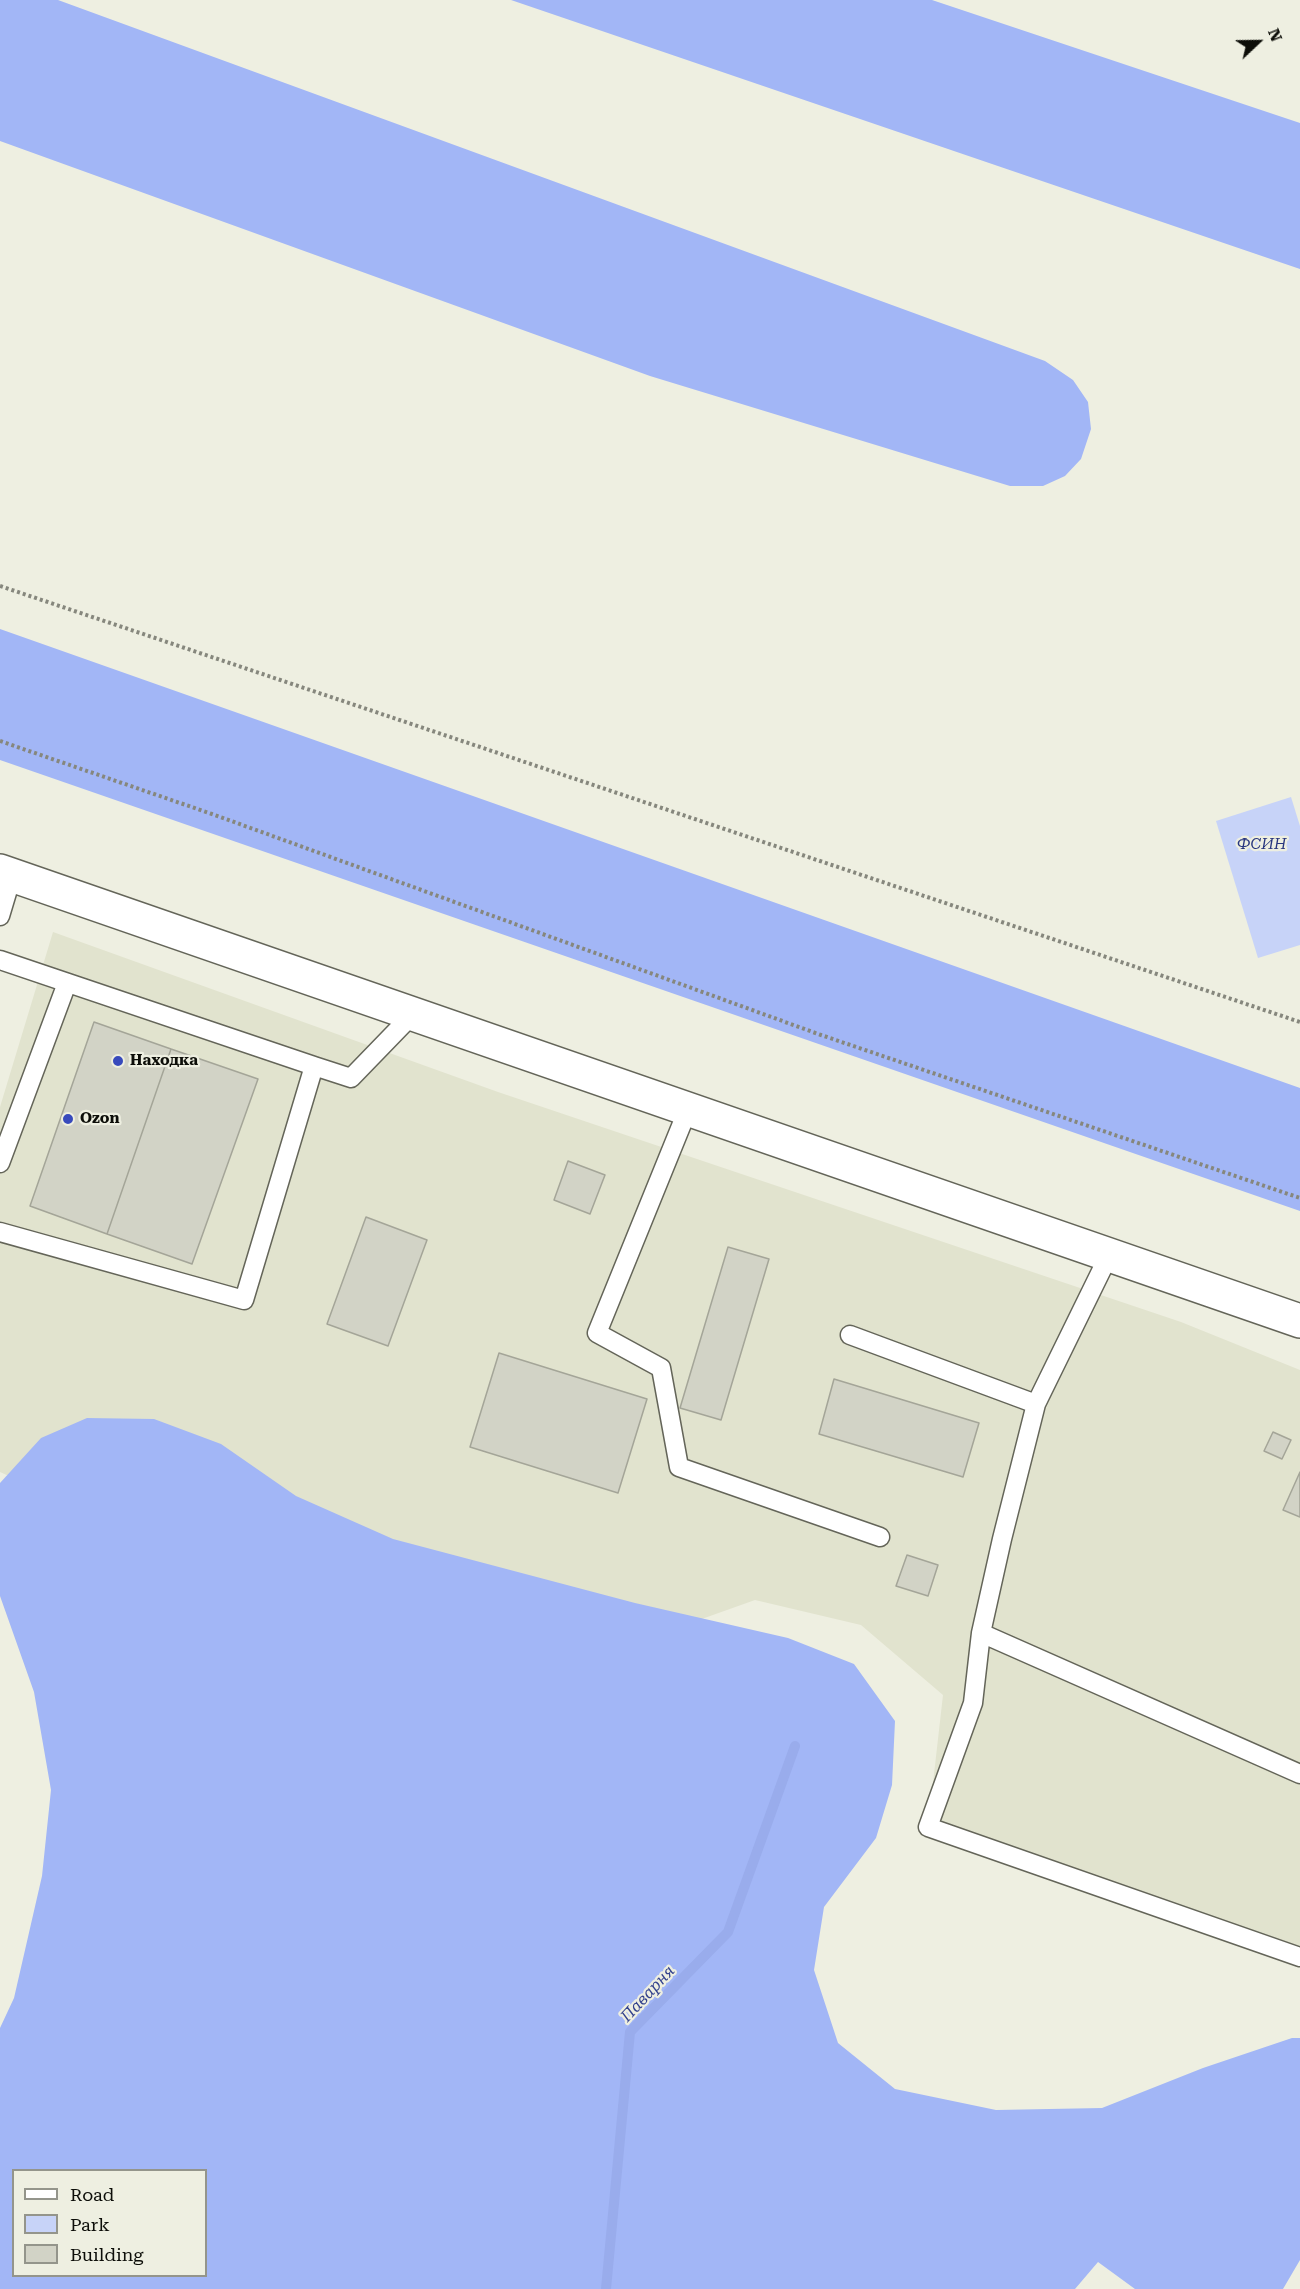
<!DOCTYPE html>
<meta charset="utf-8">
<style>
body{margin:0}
#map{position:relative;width:1300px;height:2289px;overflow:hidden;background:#eeefe1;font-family:"Roboto Serif",serif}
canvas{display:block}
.legend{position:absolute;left:12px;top:2169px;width:195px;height:108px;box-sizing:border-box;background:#eeefe1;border:2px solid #94958b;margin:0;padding:8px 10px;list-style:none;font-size:18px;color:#0d0e09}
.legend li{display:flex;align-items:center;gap:12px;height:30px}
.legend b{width:30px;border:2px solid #94958b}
.north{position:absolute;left:1228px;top:12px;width:60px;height:60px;-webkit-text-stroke:4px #eeefe1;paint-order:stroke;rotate:68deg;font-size:16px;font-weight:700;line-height:24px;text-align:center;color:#0d0e09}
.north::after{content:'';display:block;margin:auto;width:21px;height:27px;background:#0d0e09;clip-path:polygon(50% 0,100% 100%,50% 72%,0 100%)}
</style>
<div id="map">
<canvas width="1300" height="2289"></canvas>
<ul class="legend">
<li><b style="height:8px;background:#fff"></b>Road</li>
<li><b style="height:16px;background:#c7d3f8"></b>Park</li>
<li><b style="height:16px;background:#d2d3c6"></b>Building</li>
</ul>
<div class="north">N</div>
</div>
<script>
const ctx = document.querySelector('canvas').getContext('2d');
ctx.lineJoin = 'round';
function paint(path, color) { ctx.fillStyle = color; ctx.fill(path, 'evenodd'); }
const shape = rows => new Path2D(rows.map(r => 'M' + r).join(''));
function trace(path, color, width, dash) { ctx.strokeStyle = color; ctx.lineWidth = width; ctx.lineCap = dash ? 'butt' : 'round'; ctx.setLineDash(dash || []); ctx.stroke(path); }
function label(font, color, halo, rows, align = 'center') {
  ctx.font = font + ' "Roboto Serif",serif'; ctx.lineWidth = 4.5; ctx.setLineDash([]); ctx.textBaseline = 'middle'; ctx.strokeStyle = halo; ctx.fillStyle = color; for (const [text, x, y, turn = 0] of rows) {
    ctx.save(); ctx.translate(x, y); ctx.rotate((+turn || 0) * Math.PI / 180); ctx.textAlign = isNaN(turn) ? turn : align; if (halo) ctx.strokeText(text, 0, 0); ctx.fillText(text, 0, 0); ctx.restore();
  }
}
const built = shape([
 [53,932,498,1092,1181,1322,1300,1370,1300,1957,928,1827,943,1695,861,1625,755,1600,483,1697,366,1638,0,1472,0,1107]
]);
const green = shape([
 [1291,797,1300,826,1300,945,1258,958,1216,821]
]);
const forest = shape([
 [0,0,58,0,1045,361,1073,380,1088,402,1091,429,1081,459,1065,476,1043,486,1010,486,650,376,0,141],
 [511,0,932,0,1300,123,1300,269],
 [0,629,1300,1088,1300,1211,0,760],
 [87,1418,154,1419,221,1444,296,1496,393,1539,635,1603,788,1638,854,1664,895,1721,892,1785,876,1838,824,1907,814,1970,838,2043,895,2089,996,2110,1102,2108,1203,2068,1292,2038,1300,2038,1300,2260,1283,2289,1135,2289,1098,2262,1075,2289,0,2289,0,2028,14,1998,42,1876,51,1790,34,1692,0,1596,0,1483,41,1438],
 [14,2170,206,2170,206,2276,14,2276]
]);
const stream = shape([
 [606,2289,630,2032,728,1932,795,1746]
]);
const building = shape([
 [94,1022,171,1049,107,1234,30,1206,94,1022],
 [171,1049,258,1079,192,1264,107,1234,171,1049],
 [568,1161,605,1175,590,1214,554,1200,568,1161],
 [366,1217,427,1240,388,1346,327,1324,366,1217],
 [728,1247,769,1259,721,1420,680,1408,728,1247],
 [499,1353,647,1399,618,1493,470,1447,499,1353],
 [834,1379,979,1423,963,1477,819,1434,834,1379],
 [1273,1432,1291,1440,1282,1459,1264,1451,1273,1432],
 [1300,1472,1300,1517,1283,1510,1300,1472],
 [907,1555,938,1565,928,1596,896,1586,907,1555]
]);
const path = shape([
 [0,586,1300,1022],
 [0,741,212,814,821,1035,1300,1198]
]);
const service = shape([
 [0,916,12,876],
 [0,960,314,1066,244,1300,0,1232],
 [314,1066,351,1078,413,1014],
 [688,1109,597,1333,661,1368,679,1467,880,1537],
 [0,1163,67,983],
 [1109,1255,1036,1404,1002,1539,981,1633,973,1703,928,1827,1300,1957],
 [850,1335,1036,1404],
 [981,1633,1300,1774]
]);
const tertiary = shape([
 [0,871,1300,1321]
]);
const markers = [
 [118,1061,6,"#384abc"],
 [68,1119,6,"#384abc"]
];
const parkNames = [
 ["ФСИН",1262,845]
];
const poiNames = [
 ["Находка",130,1061],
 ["Ozon",80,1119]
];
const waterNames = [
 ["Паварня",648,1994,-47]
];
paint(built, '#e1e3ce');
paint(green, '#c7d3f8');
paint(forest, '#a2b6f6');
trace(stream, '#99acec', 10);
paint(building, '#d2d3c6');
trace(building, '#a4a598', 1.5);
trace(service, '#646559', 21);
trace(tertiary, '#646559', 36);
trace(path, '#86877d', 4, [3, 3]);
trace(service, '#fff', 18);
trace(tertiary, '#fff', 33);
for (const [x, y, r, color] of markers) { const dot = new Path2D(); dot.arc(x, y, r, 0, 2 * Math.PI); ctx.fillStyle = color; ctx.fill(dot); trace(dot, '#eeefe1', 2); }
label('italic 15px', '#28367f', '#eeefe1', parkNames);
label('bold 15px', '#0d0e09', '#eeefe1', poiNames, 'left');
label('italic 16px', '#33428d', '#eeefe1', waterNames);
</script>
